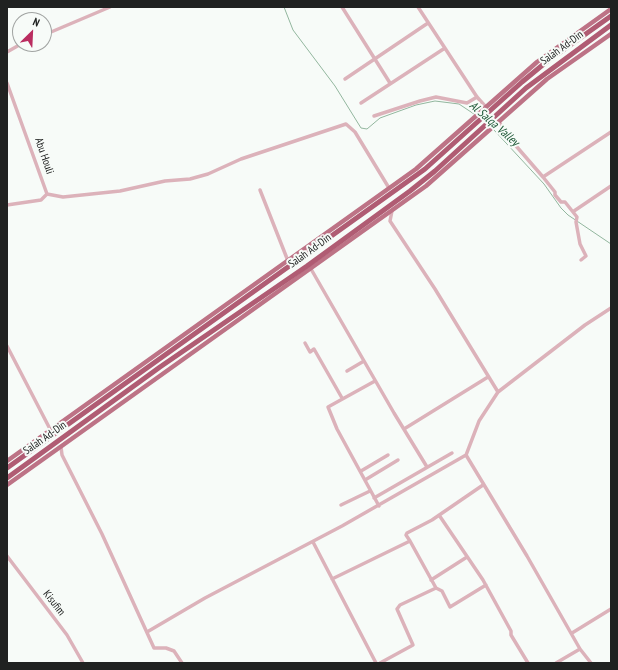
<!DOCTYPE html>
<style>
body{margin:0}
#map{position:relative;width:618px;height:670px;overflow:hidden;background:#f7fbf8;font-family:"PT Sans Narrow",sans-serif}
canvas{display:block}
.frame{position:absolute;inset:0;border:8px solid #202221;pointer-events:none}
.north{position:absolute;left:12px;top:12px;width:40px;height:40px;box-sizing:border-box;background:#f7fbf8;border:1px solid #a1a4a2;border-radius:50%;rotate:24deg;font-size:11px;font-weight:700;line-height:16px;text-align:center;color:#202221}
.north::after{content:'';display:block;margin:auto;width:14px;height:18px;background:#ba2d60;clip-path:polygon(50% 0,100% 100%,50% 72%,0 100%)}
</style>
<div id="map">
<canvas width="618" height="670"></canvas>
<div class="frame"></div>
<div class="north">N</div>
</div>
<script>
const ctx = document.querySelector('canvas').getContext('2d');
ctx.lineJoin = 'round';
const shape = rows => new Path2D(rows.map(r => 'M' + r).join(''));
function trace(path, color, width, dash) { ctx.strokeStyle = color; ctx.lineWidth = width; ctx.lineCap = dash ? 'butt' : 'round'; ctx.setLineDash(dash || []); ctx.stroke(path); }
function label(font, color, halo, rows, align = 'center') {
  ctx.font = font + ' "PT Sans Narrow",sans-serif'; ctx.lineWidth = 4; ctx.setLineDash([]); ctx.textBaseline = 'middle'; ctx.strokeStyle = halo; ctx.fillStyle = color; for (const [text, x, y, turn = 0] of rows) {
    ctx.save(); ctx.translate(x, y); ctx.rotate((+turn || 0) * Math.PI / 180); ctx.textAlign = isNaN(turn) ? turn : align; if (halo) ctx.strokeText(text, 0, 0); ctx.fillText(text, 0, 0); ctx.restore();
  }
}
const stream = shape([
 [284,7,293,30,335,86,361,128,367,129,380,118,416,105,435,101,459,104,474,114],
 [494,130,544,184,561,208,568,215,611,244]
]);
const minor = shape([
 [342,7,390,83],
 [418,7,477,97,485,106],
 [44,35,110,7],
 [7,52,21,44],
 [345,79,428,23],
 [7,83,47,194,41,200,7,205],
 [361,103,445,48],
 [374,116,420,101,436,97,467,103,477,97],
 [499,122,510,139,543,177,611,132],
 [543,177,555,192,555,195,561,202,565,202,577,217,576,222,580,244,586,256,581,260],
 [260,190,288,261],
 [47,194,63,197,120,191,165,181,190,179,208,174,241,159,346,124,355,132,389,188],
 [392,211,390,221,435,289,498,392,479,421,466,455,527,556,580,649,591,663],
 [574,211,611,186],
 [311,269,394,413,427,467],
 [305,343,310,352,314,349,342,398],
 [7,346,50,429],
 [347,371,364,361],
 [375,381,328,407,337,429,379,506],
 [498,392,585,325,611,308],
 [404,429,488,377],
 [61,447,62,455,102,534,154,648,166,648,174,651,182,663],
 [361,471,388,455],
 [365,480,398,460],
 [374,498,452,453],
 [341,505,370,491],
 [439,515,483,580,511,631,511,635,528,663],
 [410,541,436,588,442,591,450,607,486,585],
 [313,542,376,663],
 [7,556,67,635,83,663],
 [332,579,410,541,406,535,407,533,432,520,483,485],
 [431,580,467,557],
 [147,632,205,598,342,526,466,455],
 [572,633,611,609],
 [380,663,413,645,397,609,400,605,436,588],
 [556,663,580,649]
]);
const major = shape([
 [7,461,416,169,537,62,611,9],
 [7,485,426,186,547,79,611,34]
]);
const highway = shape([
 [7,468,425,169,522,82,545,63,611,16],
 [7,478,160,367,307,266,410,191,435,171,526,88,611,25]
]);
const streetNames = [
 ["Salah Ad-Din",562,48,-36],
 ["Abu Houli",44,156,71],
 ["Salah Ad-Din",310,251,-36],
 ["Salah Ad-Din",45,438,-35],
 ["Kisufim",54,603,52]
];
const waterNames = [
 ["Al Salqa Valley",494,124,41]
];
trace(stream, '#92b69e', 1);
trace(minor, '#dcb2ba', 3.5);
trace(major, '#bd7386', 4.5);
trace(highway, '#b05c73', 5);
label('11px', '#202221', '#f7fbf8', streetNames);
label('italic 12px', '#205a39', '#f7fbf8', waterNames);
</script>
